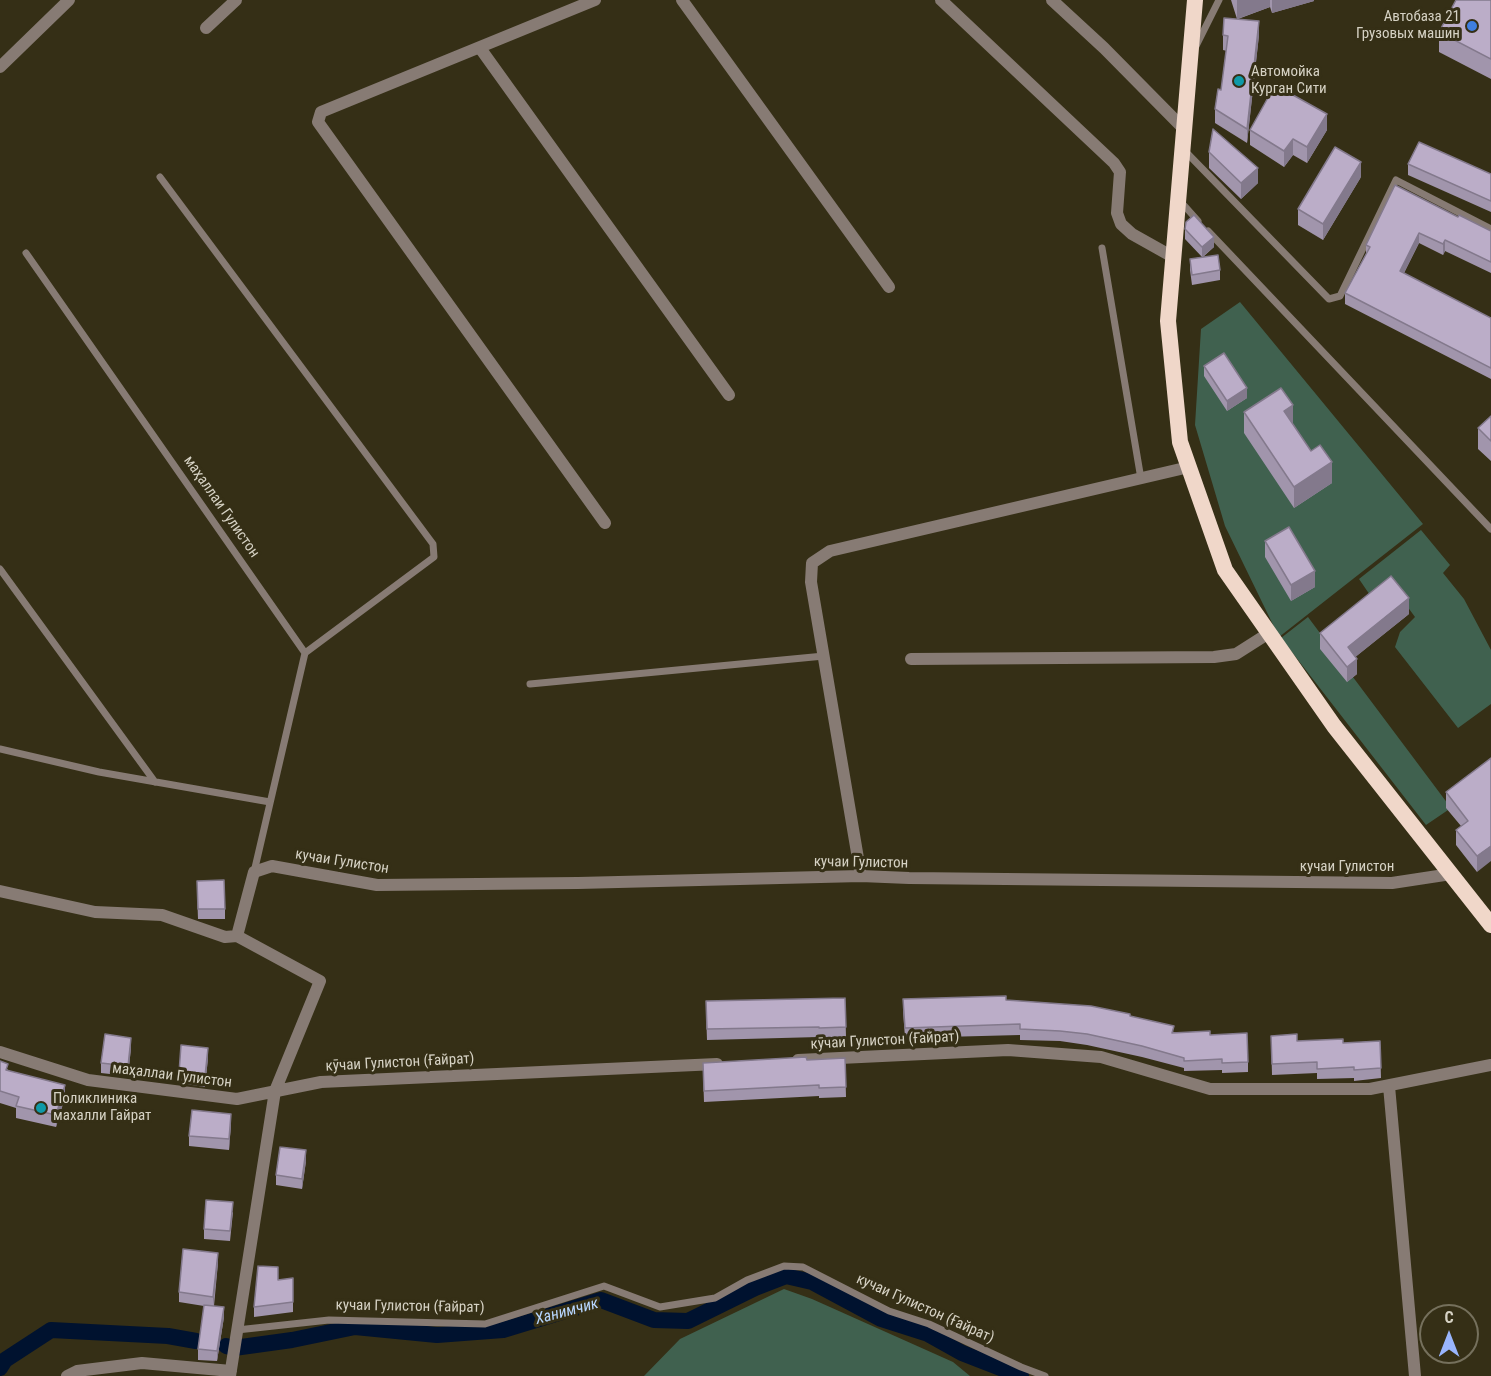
<!DOCTYPE html>
<meta charset="utf-8">
<style>
body{margin:0}
#map{position:relative;width:1491px;height:1376px;overflow:hidden;background:#352f16;font-family:"Roboto Condensed",sans-serif}
canvas{display:block}
.north{position:absolute;left:1419px;top:1304px;width:60px;height:60px;box-sizing:border-box;background:#352f16;border:2px solid #75705c;border-radius:50%;rotate:0deg;font-size:16px;font-weight:700;line-height:24px;text-align:center;color:#d6d2c4}
.north::after{content:'';display:block;margin:auto;width:21px;height:27px;background:#99b5fd;clip-path:polygon(50% 0,100% 100%,50% 72%,0 100%)}
</style>
<div id="map">
<canvas width="1491" height="1376"></canvas>
<div class="north">С</div>
</div>
<script>
const ctx = document.querySelector('canvas').getContext('2d');
ctx.lineJoin = 'round';
function paint(path, color) { ctx.fillStyle = color; ctx.fill(path, 'evenodd'); }
const shape = rows => new Path2D(rows.map(r => 'M' + r).join(''));
function trace(path, color, width, dash) { ctx.strokeStyle = color; ctx.lineWidth = width; ctx.lineCap = dash ? 'butt' : 'round'; ctx.setLineDash(dash || []); ctx.stroke(path); }
function label(font, color, halo, rows, align = 'center') {
  ctx.font = font + ' "Roboto Condensed",sans-serif'; ctx.lineWidth = 6; ctx.setLineDash([]); ctx.textBaseline = 'middle'; ctx.strokeStyle = halo; ctx.fillStyle = color; for (const [text, x, y, turn = 0] of rows) {
    ctx.save(); ctx.translate(x, y); ctx.rotate((+turn || 0) * Math.PI / 180); ctx.textAlign = isNaN(turn) ? turn : align; if (halo) ctx.strokeText(text, 0, 0); ctx.fillText(text, 0, 0); ctx.restore();
  }
}
const green = shape([
 [1240,302,1423,524,1279,637,1225,526,1195,425,1201,329],
 [1421,530,1450,565,1443,573,1464,599,1491,650,1491,704,1458,728,1395,647,1400,632,1415,617,1393,587,1374,601,1359,579],
 [1308,617,1451,808,1426,825,1281,638],
 [784,1289,812,1299,953,1362,970,1376,644,1376,680,1339]
]);
const canal = shape([
 [226,1346,234,1348,292,1340,355,1327,437,1335,503,1330,601,1300,654,1320,688,1321,755,1288,786,1276,812,1282,881,1319,928,1334,962,1353,1021,1376],
 [0,1368,5,1360,51,1330,168,1336,196,1341]
]);
const service = shape([
 [1196,46,1219,0],
 [1185,151,1329,299,1340,296,1396,180,1491,229],
 [160,177,433,544,434,557,305,653],
 [1181,202,1198,221],
 [1208,231,1491,529],
 [1102,248,1141,479],
 [26,253,305,653,254,872],
 [0,569,155,782],
 [530,684,824,656],
 [0,749,99,772,270,802],
 [237,1330,329,1320,485,1324,604,1286,660,1307,715,1298,747,1280,784,1266,803,1267,889,1311,929,1324,1021,1367,1045,1376]
]);
const minor = shape([
 [595,0,321,112,318,122,605,523],
 [682,0,889,287],
 [941,0,1114,163,1120,172,1117,213,1121,224,1132,234,1173,257],
 [1052,0,1104,48,1183,128],
 [206,28,236,0],
 [480,48,729,395],
 [0,67,69,0],
 [911,659,1214,657,1236,654,1269,633],
 [861,876,811,582,812,563,830,551,1189,467],
 [0,891,95,912,162,915,225,937,237,936,254,872,272,866,377,885,578,883,861,876,909,878,1392,883,1451,874],
 [0,1052,88,1080,237,1099,321,1082,717,1064],
 [798,1060,1008,1050,1101,1057,1210,1089,1370,1089,1491,1065],
 [1389,1086,1415,1376],
 [67,1376,77,1371,142,1363,231,1371],
 [230,1376,275,1091,320,981,237,936]
]);
const trunk = shape([
 [1195,0,1168,321,1180,442,1225,570,1334,726,1491,925]
]);
const wall = shape([
 [1231,0,1314,0,1314,1,1272,13,1270,7,1238,19,1259,35,1247,143,1215,123,1215,109,1221,90,1227,51,1223,50,1223,35,1237,19],
 [1491,0,1491,79,1439,52,1439,32],
 [1250,130,1327,130,1307,163,1293,155,1284,167,1250,145],
 [1209,152,1258,183,1241,199,1209,168],
 [1408,164,1491,174,1491,212,1408,175],
 [1361,177,1323,240,1298,225,1298,209],
 [1458,217,1491,231,1491,273,1445,251,1443,255,1419,243,1404,273,1491,318,1491,379,1345,304,1345,293,1366,254,1366,245],
 [1185,229,1214,247,1203,257,1220,270,1220,280,1192,285,1190,270,1190,259,1202,257,1185,239],
 [1204,366,1247,398,1227,411,1204,376],
 [1244,412,1293,424,1332,483,1294,508,1244,433],
 [1491,416,1491,461,1478,449,1478,428],
 [1265,541,1315,587,1291,601,1265,557],
 [1409,614,1355,657,1357,674,1347,682,1320,649,1320,633],
 [1491,758,1477,872,1456,845,1456,830,1461,826,1446,808,1446,792],
 [197,891,225,909,225,919,198,919],
 [845,998,846,1037,819,1038,819,1037,707,1040,706,1011],
 [1006,1000,1130,1016,1174,1032,1210,1035,1248,1062,1248,1072,1222,1073,1222,1070,1184,1071,1184,1068,1142,1057,1087,1045,1060,1041,1020,1040,1020,1035,905,1038,903,1010],
 [1271,1036,1297,1041,1343,1043,1380,1041,1381,1078,1354,1081,1354,1078,1317,1079,1317,1073,1272,1075],
 [131,1048,128,1076,101,1073,101,1063],
 [208,1058,205,1087,179,1083,179,1073],
 [845,1058,846,1097,819,1098,819,1096,704,1102,703,1073,807,1060],
 [0,1061,8,1070,65,1097,56,1127,16,1118,16,1108,0,1103],
 [231,1124,229,1150,189,1146,189,1136],
 [306,1161,302,1189,276,1185,276,1175],
 [233,1212,230,1241,204,1239,204,1229],
 [218,1263,214,1306,224,1317,217,1361,198,1360,198,1349,204,1306,179,1302,179,1292],
 [293,1278,293,1312,254,1317,254,1307,278,1280]
]);
const shadedWall = shape([
 [1237,0,1270,0,1270,7,1237,19],
 [1272,0,1314,0,1314,1,1272,13],
 [1259,21,1259,35,1247,143,1247,129],
 [1327,114,1327,130,1307,163,1307,147],
 [1293,139,1293,155,1284,167,1284,151],
 [1361,162,1361,177,1323,240,1323,224],
 [1258,168,1258,183,1241,199,1241,183],
 [1419,233,1419,243,1400,281,1400,271],
 [1214,237,1214,247,1202,257,1202,247],
 [1445,240,1445,251,1443,255,1443,244],
 [1247,388,1247,398,1227,411,1227,401],
 [1293,405,1293,426,1284,411],
 [1332,462,1332,483,1294,508,1294,487],
 [1315,571,1315,587,1291,601,1291,585],
 [1409,598,1409,614,1348,663,1348,647],
 [1357,659,1357,674,1347,682,1347,667],
 [1491,846,1491,861,1477,872,1477,856],
 [131,1038,131,1048,128,1076,128,1066],
 [208,1048,208,1058,205,1087,205,1076],
 [65,1085,65,1097,56,1127,56,1115],
 [231,1114,231,1124,229,1150,229,1139],
 [306,1150,306,1161,302,1189,302,1179],
 [218,1253,218,1263,213,1307,213,1297],
 [224,1307,224,1317,217,1361,217,1351]
]);
const building = shape([
 [1456,0,1491,0,1491,59,1439,32,1456,0],
 [1224,18,1259,21,1247,129,1215,109,1218,89,1221,90,1228,36,1223,35,1224,18],
 [1275,85,1327,114,1307,147,1293,139,1284,151,1250,130,1275,85],
 [1213,129,1258,168,1241,183,1209,152,1213,129],
 [1419,142,1491,174,1491,201,1408,164,1419,142],
 [1335,147,1361,162,1323,224,1298,209,1335,147],
 [1395,185,1458,217,1459,215,1491,231,1491,262,1445,240,1443,244,1419,233,1400,271,1491,318,1491,368,1345,293,1370,247,1366,245,1395,185],
 [1194,215,1214,237,1202,247,1185,229,1186,222,1194,215],
 [1218,255,1220,270,1192,275,1190,259,1218,255],
 [1224,353,1247,388,1227,401,1204,366,1224,353],
 [1281,388,1293,405,1284,411,1311,451,1320,445,1332,462,1294,487,1244,412,1281,388],
 [1491,416,1491,441,1478,428,1491,416],
 [1289,527,1315,571,1291,585,1265,541,1289,527],
 [1391,576,1409,598,1348,647,1357,659,1347,667,1320,633,1391,576],
 [1491,758,1491,846,1477,856,1456,830,1468,821,1446,792,1491,758],
 [224,880,225,909,198,909,197,881,224,880],
 [1006,996,1006,1000,1091,1006,1130,1014,1130,1016,1174,1026,1172,1033,1210,1031,1210,1035,1247,1033,1248,1062,1222,1063,1222,1059,1184,1061,1184,1058,1142,1046,1087,1034,1060,1031,1020,1029,1020,1024,905,1028,903,999,1006,996],
 [845,998,846,1027,819,1028,819,1027,707,1029,706,1001,845,998],
 [105,1034,131,1038,128,1066,101,1063,105,1034],
 [1297,1034,1297,1041,1343,1039,1343,1043,1380,1041,1381,1068,1354,1070,1354,1067,1317,1069,1317,1062,1272,1064,1271,1036,1297,1034],
 [181,1045,208,1048,205,1076,179,1073,181,1045],
 [806,1057,807,1060,845,1058,846,1087,819,1088,819,1085,704,1091,703,1063,806,1057],
 [0,1061,8,1064,6,1070,65,1085,56,1115,16,1106,19,1097,0,1091,0,1061],
 [192,1110,231,1114,229,1139,189,1136,192,1110],
 [280,1147,306,1150,302,1179,276,1175,280,1147],
 [206,1200,233,1202,230,1231,204,1229,206,1200],
 [183,1249,218,1253,213,1297,179,1292,183,1249],
 [258,1266,278,1267,278,1280,293,1278,293,1302,254,1307,258,1266],
 [204,1305,224,1307,217,1351,198,1349,204,1305]
]);
const markers = [
 [1472,26,6,"#3f7fe0"],
 [1239,81,6,"#0f9aa8"],
 [41,1108,6,"#0f9aa8"]
];
const poiNames = [
 ["Автобаза 21",1460,17,"right"],
 ["Грузовых машин",1460,34,"right"],
 ["Автомойка",1251,72],
 ["Курган Сити",1251,89],
 ["Поликлиника",53,1099],
 ["махалли Гайрат",53,1116]
];
const streetNames = [
 ["маҳаллаи Гулистон",221,507,55],
 ["кучаи Гулистон",342,862,9],
 ["кучаи Гулистон",861,863,1],
 ["кучаи Гулистон",1347,867],
 ["кӯчаи Гулистон (Ғайрат)",885,1041,-3],
 ["кӯчаи Гулистон (Ғайрат)",400,1063,-3],
 ["маҳаллаи Гулистон",172,1076,7],
 ["кучаи Гулистон (Ғайрат)",410,1307,1],
 ["кучаи Гулистон (Ғайрат)",925,1309,24]
];
const waterNames = [
 ["Ханимчик",567,1312,-15]
];
paint(green, '#40614f');
trace(canal, '#00122f', 16);
trace(service, '#877b74', 7);
trace(minor, '#877b74', 12);
trace(trunk, '#f0d7c9', 16);
paint(wall, '#a195ac');
paint(shadedWall, '#83798c');
paint(building, '#bbadc8');
trace(building, '#83798c', 1.5);
for (const [x, y, r, color] of markers) { const dot = new Path2D(); dot.arc(x, y, r, 0, 2 * Math.PI); ctx.fillStyle = color; ctx.fill(dot); trace(dot, '#352f16', 2); }
label('15px', '#d6d2c4', '#352f16', poiNames, 'left');
label('15px', '#d6d2c4', '#352f16', streetNames);
label('italic 16px', '#b7d6ff', '#352f16', waterNames);
</script>
